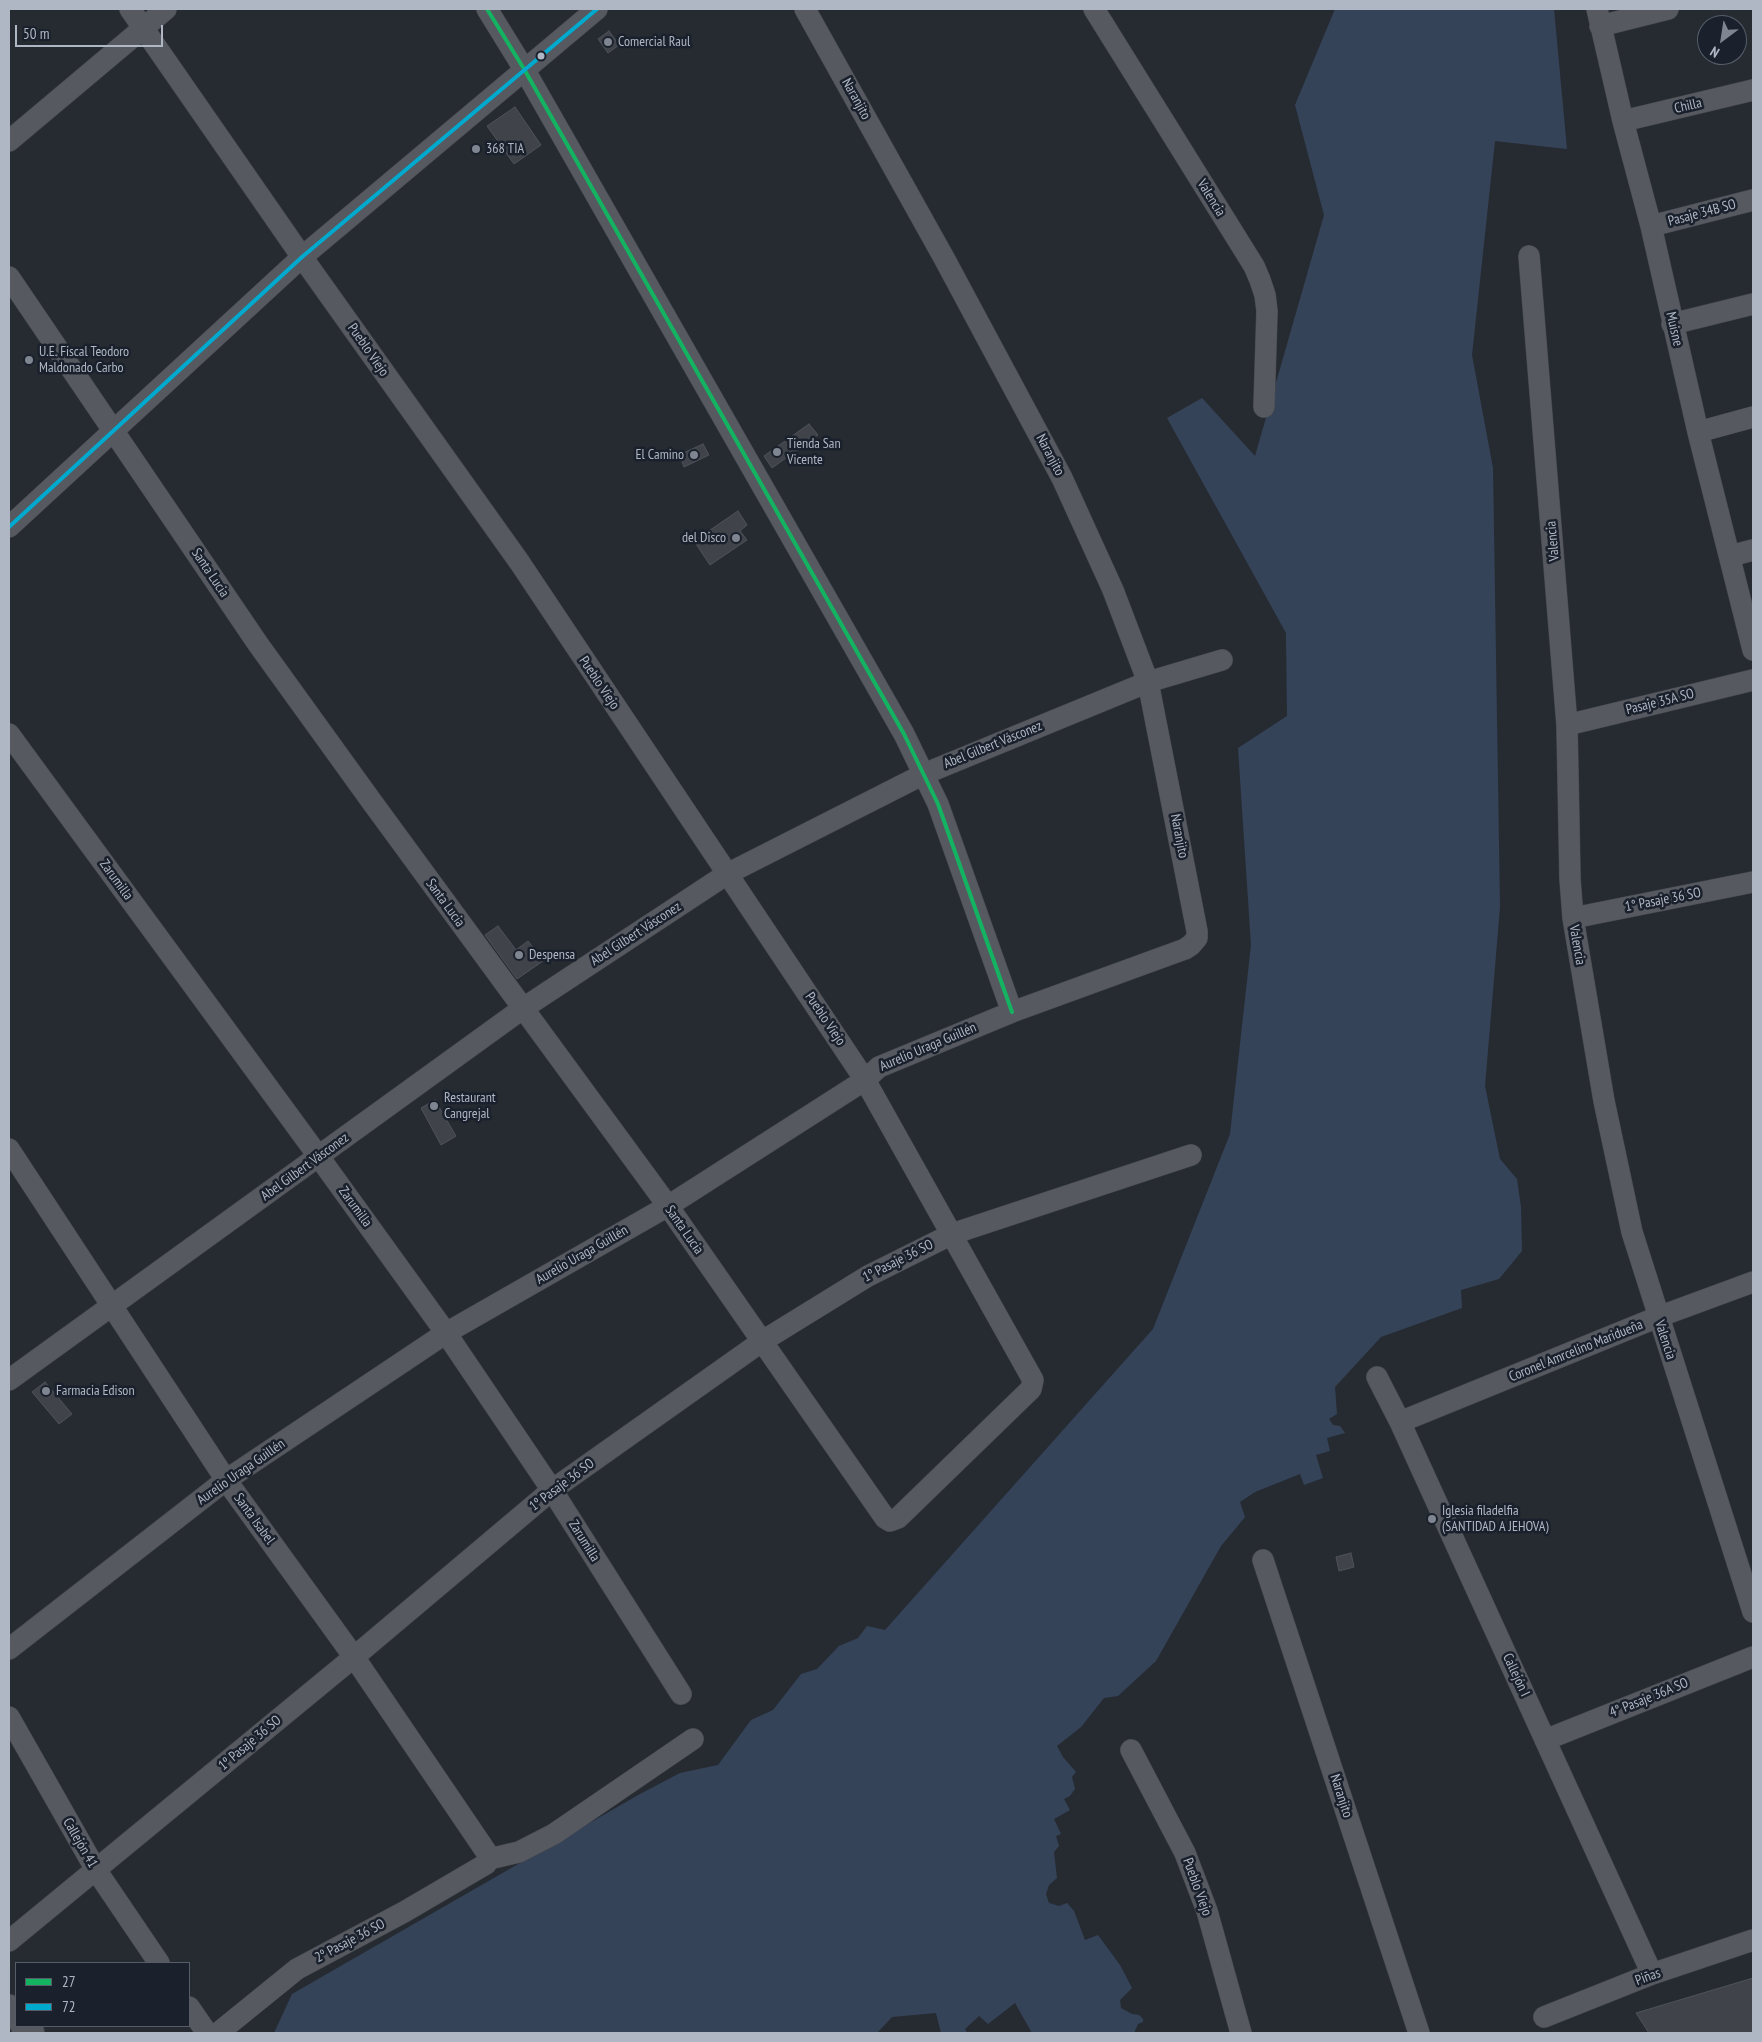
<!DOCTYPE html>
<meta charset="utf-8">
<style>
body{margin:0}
#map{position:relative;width:1762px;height:2042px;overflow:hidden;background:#262b32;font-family:"PT Sans Narrow",sans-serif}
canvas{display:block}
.frame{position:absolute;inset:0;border:10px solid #afb7c4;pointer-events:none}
.legend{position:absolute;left:15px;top:1962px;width:175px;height:65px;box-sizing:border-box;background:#1a212c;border:1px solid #565d69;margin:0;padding:6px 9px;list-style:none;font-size:15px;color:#afb7c4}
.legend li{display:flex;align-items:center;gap:10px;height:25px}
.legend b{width:25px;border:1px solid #565d69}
.north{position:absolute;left:1697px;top:15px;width:50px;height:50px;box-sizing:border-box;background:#1a212c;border:1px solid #565d69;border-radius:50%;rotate:211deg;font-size:14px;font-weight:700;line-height:20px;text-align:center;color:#afb7c4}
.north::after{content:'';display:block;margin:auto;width:18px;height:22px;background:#7f8691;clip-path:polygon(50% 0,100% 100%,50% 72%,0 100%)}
.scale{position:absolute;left:15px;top:25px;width:148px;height:22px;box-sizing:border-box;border:2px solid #afb7c4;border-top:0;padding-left:6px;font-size:15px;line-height:18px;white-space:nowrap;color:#afb7c4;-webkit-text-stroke:4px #1a212c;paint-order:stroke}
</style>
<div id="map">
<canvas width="1762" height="2042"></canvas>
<div class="frame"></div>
<ul class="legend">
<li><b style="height:6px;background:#13b361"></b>27</li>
<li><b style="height:6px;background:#00a9ce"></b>72</li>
</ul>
<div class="north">N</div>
<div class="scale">50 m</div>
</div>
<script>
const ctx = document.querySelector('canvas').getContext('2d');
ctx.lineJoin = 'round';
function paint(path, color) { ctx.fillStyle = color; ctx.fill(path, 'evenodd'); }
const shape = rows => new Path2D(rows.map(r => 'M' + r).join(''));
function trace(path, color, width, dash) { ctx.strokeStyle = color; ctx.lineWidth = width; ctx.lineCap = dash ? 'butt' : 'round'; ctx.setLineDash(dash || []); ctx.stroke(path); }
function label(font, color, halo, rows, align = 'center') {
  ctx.font = font + ' "PT Sans Narrow",sans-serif'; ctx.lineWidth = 5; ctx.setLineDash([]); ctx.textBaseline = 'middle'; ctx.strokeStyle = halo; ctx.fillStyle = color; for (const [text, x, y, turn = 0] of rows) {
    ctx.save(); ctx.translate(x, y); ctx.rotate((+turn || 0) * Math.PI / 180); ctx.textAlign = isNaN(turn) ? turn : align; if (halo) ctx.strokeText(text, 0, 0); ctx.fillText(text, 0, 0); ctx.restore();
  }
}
const water = shape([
 [1335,9,1554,9,1567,149,1495,141,1472,355,1493,468,1500,907,1485,1086,1500,1159,1517,1179,1521,1207,1522,1251,1499,1279,1461,1290,1462,1308,1381,1337,1335,1387,1337,1414,1329,1419,1333,1425,1340,1426,1345,1433,1327,1438,1330,1451,1316,1455,1323,1478,1304,1485,1300,1474,1255,1492,1240,1502,1245,1517,1221,1546,1156,1661,1118,1696,1104,1698,1081,1727,1057,1746,1063,1757,1076,1772,1072,1777,1075,1789,1070,1796,1064,1799,1070,1810,1054,1819,1061,1834,1056,1836,1059,1846,1054,1852,1057,1878,1049,1885,1046,1894,1049,1903,1059,1906,1067,1903,1074,1911,1085,1940,1098,1935,1120,1965,1132,1988,1120,2000,1121,2008,1132,2014,1139,2015,1143,2019,1143,2022,1138,2024,1134,2033,1032,2033,1015,2003,988,2024,979,2016,965,2029,967,2033,941,2033,936,2013,892,2017,877,2033,274,2033,292,1994,640,1794,680,1773,718,1765,751,1720,773,1710,801,1674,817,1669,839,1646,858,1638,867,1626,885,1630,1153,1329,1230,1134,1251,945,1238,748,1287,716,1286,633,1167,418,1202,398,1255,456,1324,215,1295,105]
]);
const building = shape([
 [609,31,619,45,608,53,598,39,609,31],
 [515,107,541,145,514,164,487,126,515,107],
 [809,424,818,435,772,468,764,456,809,424],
 [703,444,709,455,684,467,679,455,703,444],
 [738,511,747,525,740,531,747,540,710,565,694,541,738,511],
 [498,926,516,950,528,941,543,961,517,979,485,935,498,926],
 [435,1100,456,1136,441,1145,421,1108,435,1100],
 [45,1382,72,1414,59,1424,32,1392,45,1382],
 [1351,1553,1354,1567,1339,1571,1336,1557,1351,1553],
 [1753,1978,1753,2033,1649,2033,1636,2013,1753,1978]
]);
const minor = shape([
 [487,9,524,69,904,734,938,804,1012,1012],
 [1094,9,1254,266,1260,280,1265,295,1267,311,1264,407],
 [1597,9,1623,121,1651,226,1698,432,1753,650],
 [1600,26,1668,9],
 [1623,121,1753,90],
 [9,141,166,9],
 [1651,226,1753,200],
 [1529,256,1567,725,1570,879,1573,918,1604,1101,1632,1232,1753,1612],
 [9,277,258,644,372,802,668,1206,885,1518,890,1521,898,1518,1031,1389,1033,1380,865,1080,520,563,302,257,130,9],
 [1672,324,1753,304],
 [1698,432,1753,417],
 [9,527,302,257,597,9],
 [1730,556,1753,550],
 [1567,725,1753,680],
 [9,734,319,1157,446,1333,552,1490,681,1694],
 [1573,918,1753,882],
 [9,1149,226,1480,354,1657,487,1853,489,1859],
 [1377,1377,1400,1422,1652,1974],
 [9,1380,522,1009,727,874,924,774,1148,682,1222,660],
 [1400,1422,1658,1317,1753,1282],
 [1263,1560,1419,2033],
 [9,1649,226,1480,446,1333,668,1206,865,1080,879,1067,1012,1012,1185,949,1191,945,1197,938,1197,931,1148,682,1113,590,1062,478,944,258,805,9],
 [9,1717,96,1870,159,1963],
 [1545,1740,1753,1657],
 [1131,1750,1185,1853,1207,1911,1241,2033],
 [489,1859,519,1852,554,1834,693,1739],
 [9,1941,354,1657,552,1490,761,1342,868,1276,952,1234,1191,1155],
 [189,2007,207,2033],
 [1544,2017,1652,1974,1753,1940],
 [218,2033,297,1969,404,1912,486,1864,489,1859]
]);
const tertiary = shape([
 [9,2008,16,2017],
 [24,2026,31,2033]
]);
const bus1 = shape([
 [487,9,524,69,904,734,938,804,1012,1012]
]);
const bus2 = shape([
 [9,527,302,257,597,9]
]);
const markers = [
 [608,42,5,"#7f8691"],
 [541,56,4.5,"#afb7c4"],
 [476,149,5,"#7f8691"],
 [29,360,5,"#7f8691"],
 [777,452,5,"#7f8691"],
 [694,455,5,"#7f8691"],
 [736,538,5,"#7f8691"],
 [519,955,5,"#7f8691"],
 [434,1106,5,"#7f8691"],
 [46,1391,5,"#7f8691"],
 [1432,1519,5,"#7f8691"]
];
const poiNames = [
 ["Comercial Raul",618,42],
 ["368 TIA",486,149],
 ["U.E. Fiscal Teodoro",39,352],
 ["Maldonado Carbo",39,368],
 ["Tienda San",787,444],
 ["Vicente",787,460],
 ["El Camino",684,455,"right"],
 ["del Disco",726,538,"right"],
 ["Despensa",529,955],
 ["Restaurant",444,1098],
 ["Cangrejal",444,1114],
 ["Farmacia Edison",56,1391],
 ["Iglesia filadelfia",1442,1511],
 ["(SANTIDAD A JEHOVA)",1442,1527]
];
const streetNames = [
 ["Naranjito",856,99,61],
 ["Chilla",1688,106,-13],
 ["Valencia",1211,198,58],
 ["Pasaje 34B SO",1702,213,-15],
 ["Muisne",1674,329,77],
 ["Pueblo Viejo",368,350,55],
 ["Naranjito",1050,455,62],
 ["Valencia",1553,541,-95],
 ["Santa Lucia",210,573,56],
 ["Pueblo Viejo",599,683,56],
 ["Pasaje 35A SO",1660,702,-14],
 ["Abel Gilbert Vásconez",993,745,-22],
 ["Naranjito",1179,836,79],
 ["Zarumilla",116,880,54],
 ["1° Pasaje 36 SO",1663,900,-11],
 ["Santa Lucia",445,903,54],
 ["Abel Gilbert Vásconez",636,934,-33],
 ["Valencia",1577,945,80],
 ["Pueblo Viejo",825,1019,56],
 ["Aurelio Uraga Guillén",928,1047,-23],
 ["Abel Gilbert Vásconez",305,1167,-36],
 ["Zarumilla",355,1207,54],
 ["Santa Lucia",684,1230,55],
 ["Aurelio Uraga Guillén",582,1255,-30],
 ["1º Pasaje 36 SO",898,1261,-27],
 ["Valencia",1665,1340,72],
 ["Coronel Amrcelino Maridueña",1576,1351,-22],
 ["Aurelio Uraga Guillén",241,1472,-35],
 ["1º Pasaje 36 SO",562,1485,-37],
 ["Santa Isabel",254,1519,54],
 ["Zarumilla",584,1541,58],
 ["Callejón I",1516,1675,65],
 ["4° Pasaje 36A SO",1649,1698,-22],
 ["1º Pasaje 36 SO",250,1743,-40],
 ["Naranjito",1341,1796,72],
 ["Callejón 41",80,1843,60],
 ["Pueblo Viejo",1197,1887,70],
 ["2º Pasaje 36 SO",350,1941,-28],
 ["Piñas",1648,1977,-20]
];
paint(water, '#354359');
paint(building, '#40444a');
trace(building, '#4e525a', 1);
trace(minor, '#44474d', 22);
trace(tertiary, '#44474d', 28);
trace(minor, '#565960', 21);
trace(tertiary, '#565960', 26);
trace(bus1, '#13b361', 4);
trace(bus2, '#00a9ce', 4);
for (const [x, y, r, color] of markers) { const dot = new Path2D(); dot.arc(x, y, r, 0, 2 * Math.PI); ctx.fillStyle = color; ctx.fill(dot); trace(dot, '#1a212c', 2); }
label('14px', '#afb7c4', '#1a212c', poiNames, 'left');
label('14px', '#afb7c4', '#1a212c', streetNames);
</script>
